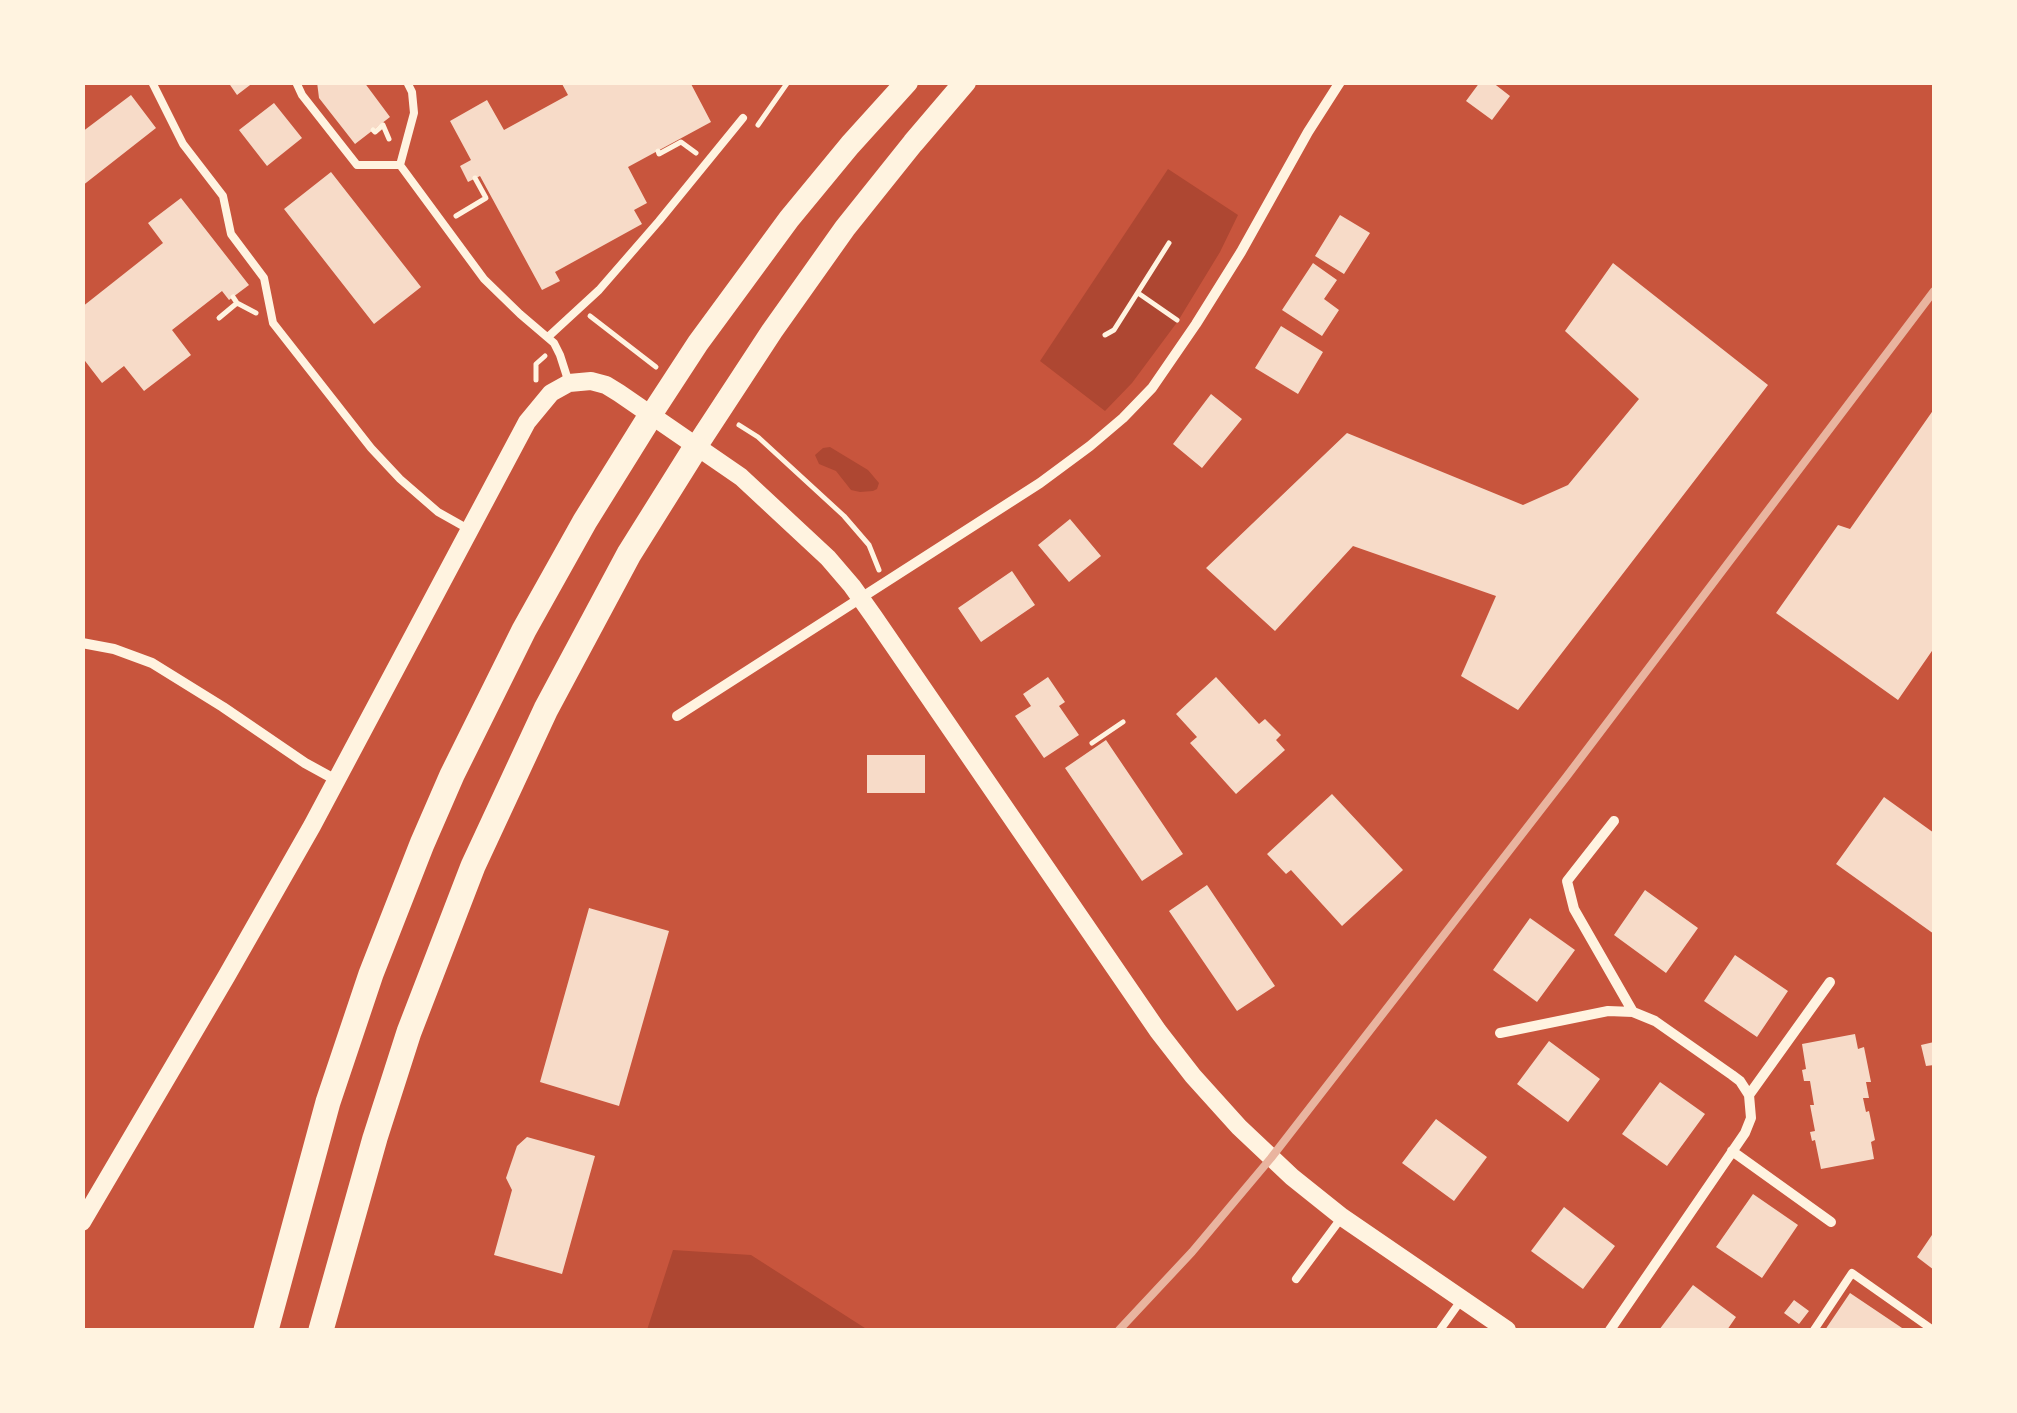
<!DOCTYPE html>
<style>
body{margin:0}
#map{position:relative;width:2017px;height:1413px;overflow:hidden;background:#c8553d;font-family:Overpass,sans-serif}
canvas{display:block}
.frame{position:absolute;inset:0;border:85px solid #fff3e0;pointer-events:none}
</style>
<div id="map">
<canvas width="2017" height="1413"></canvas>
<div class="frame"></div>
</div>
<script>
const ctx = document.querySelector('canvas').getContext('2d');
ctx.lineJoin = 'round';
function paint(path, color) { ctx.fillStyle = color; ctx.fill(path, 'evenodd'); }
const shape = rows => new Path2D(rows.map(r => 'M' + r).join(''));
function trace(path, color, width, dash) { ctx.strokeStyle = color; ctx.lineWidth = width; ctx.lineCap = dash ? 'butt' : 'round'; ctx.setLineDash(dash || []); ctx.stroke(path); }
const green = shape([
 [1168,169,1238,215,1220,252,1178,321,1132,383,1105,411,1040,361],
 [830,447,868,470,879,483,877,489,873,491,860,492,851,490,836,471,819,464,815,455,823,448],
 [673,1250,751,1255,868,1330,647,1330]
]);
const building = shape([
 [228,82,254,82,237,95],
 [317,82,364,82,390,117,355,144,319,98],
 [561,82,690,82,711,122,628,167,647,203,634,210,642,224,555,272,560,281,542,290,480,176,468,182,460,166,471,160,450,121,487,100,504,130,568,95],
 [1480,82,1492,82,1510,96,1492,120,1466,101],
 [131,95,156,128,82,186,82,132],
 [274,103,302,138,267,166,239,130],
 [331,172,421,287,374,324,284,209],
 [181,198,249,285,229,300,222,291,172,330,191,355,144,391,124,366,102,383,82,357,82,307,163,243,148,223],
 [1340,215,1370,233,1344,274,1315,256],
 [1313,263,1337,280,1324,299,1339,310,1322,336,1282,310],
 [1613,263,1768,385,1518,710,1461,676,1496,596,1353,546,1275,631,1206,568,1347,433,1523,505,1568,485,1639,399,1565,331],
 [1281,326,1323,352,1298,394,1255,368],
 [1211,394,1242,419,1202,468,1173,444],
 [1934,409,1934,648,1898,700,1776,613,1838,525,1850,529],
 [1070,519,1101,556,1069,582,1038,545],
 [1012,571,1035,605,981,642,958,608],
 [1048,677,1065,702,1059,706,1079,735,1044,758,1015,716,1031,706,1023,694],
 [1216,677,1259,724,1265,719,1281,735,1276,740,1285,750,1236,794,1190,743,1197,737,1176,714],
 [1106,740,1183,854,1142,881,1065,768],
 [867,755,925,755,925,793,867,793],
 [1332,794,1403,870,1342,926,1291,870,1286,874,1267,854],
 [1884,797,1934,833,1934,934,1836,864],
 [1207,885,1275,986,1237,1011,1169,911],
 [1645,890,1698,928,1666,973,1614,935],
 [589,908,669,931,619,1106,540,1082],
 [1530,918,1575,950,1537,1002,1493,970],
 [1735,955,1788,991,1757,1037,1704,1001],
 [1855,1034,1858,1049,1864,1047,1871,1082,1866,1082,1869,1098,1863,1098,1866,1112,1869,1111,1875,1140,1871,1142,1874,1159,1821,1169,1815,1140,1812,1141,1810,1132,1815,1131,1810,1105,1814,1105,1810,1081,1804,1081,1802,1070,1806,1069,1802,1044],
 [1549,1041,1600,1079,1568,1122,1517,1084],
 [1934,1042,1934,1065,1926,1066,1921,1045],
 [1660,1082,1705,1114,1667,1166,1622,1134],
 [1436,1119,1487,1157,1454,1201,1402,1163],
 [527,1137,595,1156,562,1274,494,1255,512,1190,506,1178,517,1146],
 [1753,1194,1798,1225,1762,1278,1716,1247],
 [1564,1207,1615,1246,1583,1289,1531,1251],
 [1934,1232,1934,1270,1917,1257],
 [1693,1285,1736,1317,1727,1330,1659,1330],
 [1850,1293,1905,1330,1825,1330],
 [1794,1300,1809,1311,1799,1324,1784,1313]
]);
const path = shape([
 [758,125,788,82],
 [373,130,375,132,383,125,389,139],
 [658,151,659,154,681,142,696,153],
 [456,216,486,198,475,178],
 [1138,293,1177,320],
 [237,303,256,313],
 [590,316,656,367],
 [219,318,237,303,233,297],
 [1105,335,1114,330,1169,243],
 [536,380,536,364,545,356],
 [739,425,758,437,844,516,869,545,879,570],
 [1092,743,1123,722]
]);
const service = shape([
 [152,82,183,144,223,196,231,234,264,278,273,323,371,448,400,479,438,512,470,530],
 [296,82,302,95,357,165,400,165],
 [400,165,484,279,520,314,554,343,560,355,569,383],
 [400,165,414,113,412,92,407,82],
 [548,337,599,290,659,221,743,118],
 [1296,1279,1342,1217],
 [1440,1330,1462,1299],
 [1814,1330,1852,1273,1933,1330]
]);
const minor = shape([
 [82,643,114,649,152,663,223,707,305,763,336,780],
 [677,716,1040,483,1090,446,1123,418,1152,388,1196,324,1241,252,1308,132,1340,82],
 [1614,821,1567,881,1574,909,1633,1012],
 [1500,1033,1608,1011,1633,1012,1655,1021,1732,1075,1740,1081,1749,1095,1751,1118,1745,1133,1610,1330],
 [1749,1095,1830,982],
 [1732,1151,1831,1222]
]);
const tertiary = shape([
 [82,1222,226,977,312,826,527,422,551,393,569,383,591,381,606,385,619,393,741,477,828,558,852,586,874,617,1158,1031,1193,1076,1239,1127,1292,1177,1342,1217,1507,1330]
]);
const primary = shape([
 [651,415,698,343,789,219,850,145,907,82],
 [696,447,772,331,845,228,913,143,965,82]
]);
const trunk = shape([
 [266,1330,328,1102,371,974,422,844,452,775,524,630,585,521,651,415],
 [321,1330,375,1138,409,1032,473,866,546,709,629,554,696,447]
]);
const rail = shape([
 [1119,1330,1192,1252,1271,1158,1567,776,1934,291]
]);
paint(green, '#ae4732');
paint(building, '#f7dbc8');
trace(path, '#fff3e0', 5);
trace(service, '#fff3e0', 8);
trace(minor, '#fff3e0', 10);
trace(tertiary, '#fff3e0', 18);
trace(primary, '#fff3e0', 22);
trace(trunk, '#fff3e0', 25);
trace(rail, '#e9b49f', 8);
</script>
